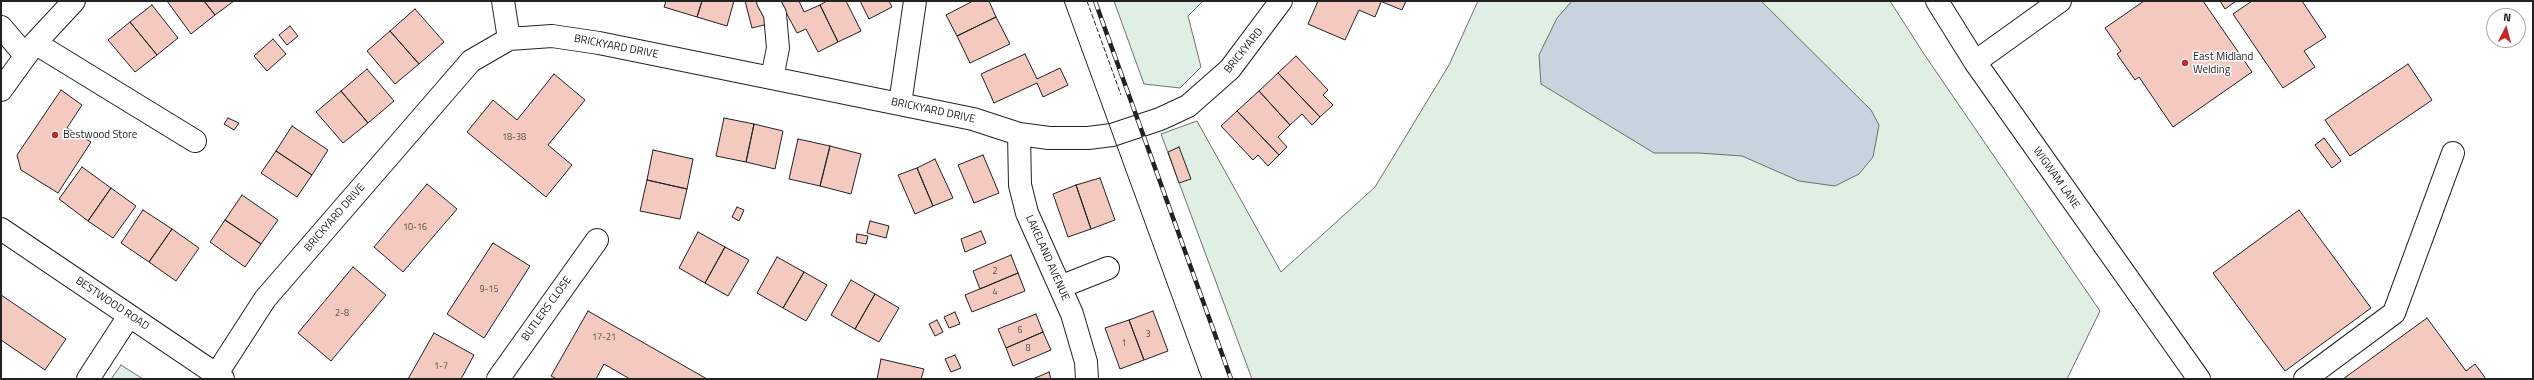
<!DOCTYPE html>
<style>
body{margin:0}
#map{position:relative;width:2534px;height:380px;overflow:hidden;background:#fff;font-family:"Titillium Web",sans-serif}
canvas{display:block}
.frame{position:absolute;inset:0;border:2px solid #222;pointer-events:none}
.north{position:absolute;left:2486px;top:8px;width:40px;height:40px;box-sizing:border-box;background:#fff;border:1px solid #a7a7a7;border-radius:50%;rotate:6deg;font-size:11px;font-weight:700;line-height:16px;text-align:center;color:#222}
.north::after{content:'';display:block;margin:auto;width:14px;height:18px;background:#c62828;clip-path:polygon(50% 0,100% 100%,50% 72%,0 100%)}
</style>
<div id="map">
<canvas width="2534" height="380"></canvas>
<div class="frame"></div>
<div class="north">N</div>
</div>
<script>
const ctx = document.querySelector('canvas').getContext('2d');
ctx.lineJoin = 'round';
function paint(path, color) { ctx.fillStyle = color; ctx.fill(path, 'evenodd'); }
const shape = rows => new Path2D(rows.map(r => 'M' + r).join(''));
function trace(path, color, width, dash) { ctx.strokeStyle = color; ctx.lineWidth = width; ctx.lineCap = dash ? 'butt' : 'round'; ctx.setLineDash(dash || []); ctx.stroke(path); }
function label(font, color, halo, rows, align = 'center') {
  ctx.font = font + ' "Titillium Web",sans-serif'; ctx.lineWidth = 3; ctx.setLineDash([]); ctx.textBaseline = 'middle'; ctx.strokeStyle = halo; ctx.fillStyle = color; for (const [text, x, y, turn = 0] of rows) {
    ctx.save(); ctx.translate(x, y); ctx.rotate((+turn || 0) * Math.PI / 180); ctx.textAlign = isNaN(turn) ? turn : align; if (halo) ctx.strokeText(text, 0, 0); ctx.fillText(text, 0, 0); ctx.restore();
  }
}
const green = shape([
 [1114,1,1203,1,1188,16,1201,67,1180,88,1144,84,1114,1],
 [1478,1,1890,1,1924,54,2100,311,2067,379,1252,379,1161,134,1197,121,1281,272,1375,187,1449,65,1478,1],
 [121,365,143,379,111,379,121,365]
]);
const water = shape([
 [1572,1,1761,1,1871,110,1879,125,1873,157,1859,174,1835,186,1799,181,1742,156,1698,153,1654,153,1541,84,1539,55,1557,18,1572,1]
]);
const building = shape([
 [167,1,204,1,215,15,191,34,167,1],
 [204,1,234,1,215,15,204,1],
 [666,1,702,1,697,17,664,7,666,1],
 [702,1,734,1,727,26,697,17,702,1],
 [745,1,762,1,768,24,752,28,745,1],
 [780,1,799,1,804,12,820,5,838,42,818,52,806,29,797,33,780,1],
 [827,1,846,1,861,31,838,42,820,5,827,1],
 [860,1,889,1,892,7,869,19,860,1],
 [973,1,989,1,996,17,957,36,946,15,973,1],
 [1318,1,1380,1,1381,2,1375,17,1359,10,1345,40,1308,24,1318,1],
 [1380,1,1406,1,1402,10,1380,1],
 [2144,1,2203,1,2252,72,2173,127,2139,77,2135,80,2117,54,2121,51,2105,28,2144,1],
 [2220,1,2236,1,2225,9,2220,1],
 [2252,1,2302,1,2326,37,2304,51,2315,67,2283,88,2233,14,2252,1],
 [152,5,178,38,157,55,130,22,152,5],
 [415,9,444,42,419,64,390,31,415,9],
 [996,17,1010,44,970,63,957,36,996,17],
 [130,22,157,55,135,72,108,40,130,22],
 [290,26,298,36,287,45,279,35,290,26],
 [390,31,419,64,395,84,367,51,390,31],
 [273,39,286,54,267,71,254,56,273,39],
 [1025,54,1037,79,1060,68,1068,85,1043,97,1037,83,994,103,981,74,1025,54],
 [1296,56,1328,90,1323,95,1333,105,1320,117,1278,73,1296,56],
 [2408,64,2432,100,2350,156,2325,120,2408,64],
 [367,69,394,101,368,123,341,91,367,69],
 [1278,73,1320,117,1312,125,1302,114,1290,125,1259,91,1278,73],
 [554,74,585,100,548,145,572,165,546,197,467,132,493,100,517,120,554,74],
 [61,90,82,105,67,128,91,142,58,193,21,170,17,155,61,90],
 [341,91,368,123,343,143,316,112,341,91],
 [1259,91,1290,125,1278,137,1287,147,1279,155,1237,111,1259,91],
 [1237,111,1279,155,1268,166,1258,155,1253,160,1221,126,1237,111],
 [228,118,239,123,234,130,224,124,228,118],
 [724,118,754,124,746,162,716,156,724,118],
 [754,124,783,131,775,169,746,162,754,124],
 [292,126,328,150,312,175,276,151,292,126],
 [2324,138,2341,161,2332,168,2315,145,2324,138],
 [798,139,830,146,820,186,789,179,798,139],
 [830,146,861,154,851,194,820,186,830,146],
 [1179,147,1191,179,1179,183,1168,152,1179,147],
 [653,150,693,159,687,189,647,180,653,150],
 [276,151,312,175,297,197,261,173,276,151],
 [983,155,999,193,974,203,958,165,983,155],
 [935,159,953,198,933,206,917,168,935,159],
 [82,167,111,188,88,221,59,199,82,167],
 [917,168,933,206,915,214,898,175,917,168],
 [1100,178,1115,220,1091,229,1076,185,1100,178],
 [647,180,687,189,680,219,640,211,647,180],
 [427,184,457,209,403,272,374,247,427,184],
 [1076,185,1091,229,1068,237,1053,194,1076,185],
 [111,188,136,206,113,238,88,221,111,188],
 [242,195,278,220,261,244,225,220,242,195],
 [737,207,744,210,739,221,732,217,737,207],
 [143,210,172,229,149,262,121,243,143,210],
 [2299,210,2371,308,2285,371,2213,273,2299,210],
 [225,220,261,244,245,267,210,242,225,220],
 [870,221,889,226,886,238,867,233,870,221],
 [172,229,199,248,176,281,149,262,172,229],
 [981,231,986,243,965,252,961,239,981,231],
 [698,232,725,247,705,283,679,268,698,232],
 [857,234,868,236,866,244,856,242,857,234],
 [493,243,530,266,484,338,447,314,493,243],
 [725,247,749,260,728,296,705,283,725,247],
 [1011,255,1018,273,980,289,973,271,1011,255],
 [777,257,804,272,783,308,757,293,777,257],
 [353,267,386,295,331,361,298,333,353,267],
 [804,272,827,285,806,321,783,308,804,272],
 [1018,273,1025,291,972,312,965,295,1018,273],
 [851,280,875,294,855,329,831,315,851,280],
 [875,294,899,308,879,342,855,329,875,294],
 [1,295,66,339,45,370,1,340,1,295],
 [588,311,707,379,630,379,604,364,596,379,557,379,551,376,588,311],
 [1153,311,1168,351,1144,360,1129,320,1153,311],
 [955,312,960,324,949,328,944,317,955,312],
 [1036,314,1043,332,1006,348,998,329,1036,314],
 [2427,318,2466,371,2475,364,2486,379,2343,379,2427,318],
 [937,320,943,332,935,336,929,324,937,320],
 [1129,320,1144,360,1120,369,1105,328,1129,320],
 [1043,332,1051,350,1013,366,1006,348,1043,332],
 [434,333,474,355,461,379,408,379,434,333],
 [955,355,961,368,951,372,945,359,955,355],
 [881,359,924,369,921,379,877,379,881,359],
 [1049,372,1051,379,1033,379,1049,372]
]);
const minor = shape([
 [503,1,509,39],
 [768,1,775,14,778,48,772,78],
 [1937,1,1975,62],
 [2060,1,1975,62,2199,379],
 [1,27,25,55],
 [35,43,195,141],
 [1,90,35,43,74,1],
 [900,104,915,1],
 [1019,134,1020,185,1027,213,1072,314,1086,362,1087,379],
 [1,229,223,379],
 [1060,287,1108,268],
 [216,375,265,299,471,61,509,39,552,36,599,43,973,119,1019,134,1049,138,1088,138,1112,135,1160,119,1188,106,1230,69,1281,1],
 [88,379,129,316],
 [498,379,597,240],
 [2305,379,2394,313,2453,153]
]);
const tram = shape([
 [1064,1,1202,379]
]);
const rail = shape([
 [1095,1,1231,379]
]);
const fence = shape([
 [1087,1,1121,95]
]);
const markers = [
 [2185,63,4,"#c62828"],
 [55,135,4,"#c62828"]
];
const numberNames = [
 ["18-38",514,138],
 ["10-16",415,228],
 ["2",995,272],
 ["9-15",489,290],
 ["4",995,293],
 ["2-8",342,314],
 ["6",1020,331],
 ["3",1148,335],
 ["17-21",604,338],
 ["1",1124,344],
 ["8",1028,349],
 ["1-7",441,367]
];
const streetNames = [
 ["BRICKYARD DRIVE",616,47,11],
 ["BRICKYARD",1244,51,-51],
 ["BRICKYARD DRIVE",933,111,12],
 ["WIGWAM LANE",2056,178,55],
 ["BRICKYARD DRIVE",335,218,-49],
 ["LAKELAND AVENUE",1047,258,66],
 ["BESTWOOD ROAD",112,304,34],
 ["BUTLERS CLOSE",547,309,-54]
];
const poiNames = [
 ["East Midland",2193,57],
 ["Welding",2193,70],
 ["Bestwood Store",63,135]
];
paint(green, '#e0efe3');
trace(green, '#6f6f6f', 1);
paint(water, '#c7d3dd');
trace(water, '#6f6f6f', 1);
paint(building, '#f3c9c0');
trace(building, '#222', 1);
trace(minor, '#222', 24);
trace(minor, '#fff', 22);
trace(tram, '#222', 1);
trace(rail, '#222', 4.5);
trace(rail, '#fff', 3, [9]);
trace(fence, '#222', 1, [5, 2]);
for (const [x, y, r, color] of markers) { const dot = new Path2D(); dot.arc(x, y, r, 0, 2 * Math.PI); ctx.fillStyle = color; ctx.fill(dot); trace(dot, '#fff', 1.5); }
label('9px', '#564c4a', null, numberNames);
label('11px', '#222', '#fff', streetNames);
label('11px', '#222', '#fff', poiNames, 'left');
</script>
